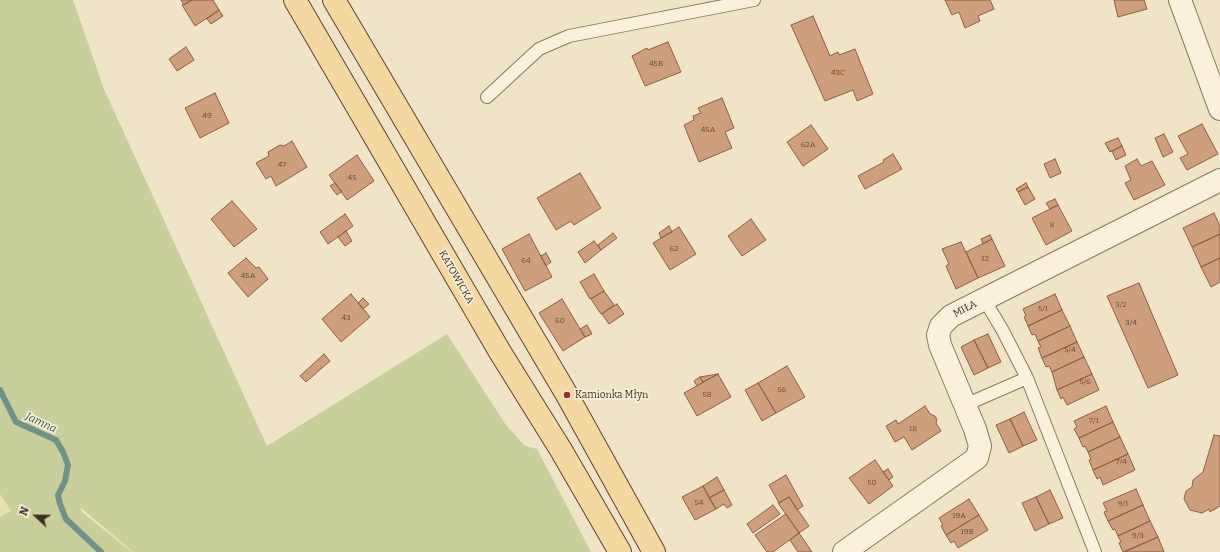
<!DOCTYPE html>
<meta charset="utf-8">
<style>
body{margin:0}
#map{position:relative;width:1220px;height:552px;overflow:hidden;background:#f0e4c8;font-family:Bitter,serif}
canvas{display:block}
.north{position:absolute;left:16px;top:496px;width:40px;height:40px;-webkit-text-stroke:3px #f7eed8;paint-order:stroke;rotate:292deg;font-size:11px;font-weight:700;line-height:16px;text-align:center;color:#3d2e20}
.north::after{content:'';display:block;margin:auto;width:14px;height:18px;background:#3d2e20;clip-path:polygon(50% 0,100% 100%,50% 72%,0 100%)}
</style>
<div id="map">
<canvas width="1220" height="552"></canvas>
<div class="north">N</div>
</div>
<script>
const ctx = document.querySelector('canvas').getContext('2d');
ctx.lineJoin = 'round';
function paint(path, color) { ctx.fillStyle = color; ctx.fill(path, 'evenodd'); }
const shape = rows => new Path2D(rows.map(r => 'M' + r).join(''));
function trace(path, color, width, dash) { ctx.strokeStyle = color; ctx.lineWidth = width; ctx.lineCap = dash ? 'butt' : 'round'; ctx.setLineDash(dash || []); ctx.stroke(path); }
function label(font, color, halo, rows, align = 'center') {
  ctx.font = font + ' Bitter,serif'; ctx.lineWidth = 3.5; ctx.setLineDash([]); ctx.textBaseline = 'middle'; ctx.strokeStyle = halo; ctx.fillStyle = color; for (const [text, x, y, turn = 0] of rows) {
    ctx.save(); ctx.translate(x, y); ctx.rotate((+turn || 0) * Math.PI / 180); ctx.textAlign = isNaN(turn) ? turn : align; if (halo) ctx.strokeText(text, 0, 0); ctx.fillText(text, 0, 0); ctx.restore();
  }
}
const farmland = shape([
 [0,494,11,511,0,517]
]);
const green = shape([
 [0,0,73,0,104,89,267,446,447,334,506,425,525,446,537,449,591,552,133,552,80,507,82,512,132,552,0,552,0,517,11,511,0,494]
]);
const stream = shape([
 [0,390,16,422,56,440,63,452,68,465,65,481,58,495,60,504,66,519,101,552]
]);
const building = shape([
 [181,0,192,0,184,5,181,0],
 [192,0,213,0,219,10,195,26,182,5,192,0],
 [945,0,990,0,994,9,978,16,980,21,965,28,959,12,952,15,945,0],
 [1114,0,1144,0,1147,9,1118,17,1114,0],
 [219,10,223,16,211,24,207,19,219,10],
 [813,16,830,56,838,52,839,55,855,49,873,94,857,101,853,90,825,101,791,25,813,16],
 [668,42,681,72,645,86,632,56,647,48,648,50,668,42],
 [186,47,194,60,177,71,169,59,186,47],
 [215,93,229,123,200,138,185,108,215,93],
 [722,98,734,128,725,132,732,148,699,162,684,125,694,120,693,116,701,113,698,108,722,98],
 [1202,124,1218,154,1187,170,1180,158,1188,154,1178,136,1202,124],
 [811,125,828,149,803,166,787,142,811,125],
 [1164,134,1173,152,1163,157,1155,138,1164,134],
 [1118,138,1122,146,1110,152,1105,143,1118,138],
 [292,141,307,167,276,186,271,176,266,179,256,163,269,156,268,152,280,145,284,146,292,141],
 [1122,146,1126,155,1116,160,1112,151,1122,146],
 [893,154,902,169,865,189,858,176,884,162,883,160,893,154],
 [357,155,374,181,347,200,329,175,357,155],
 [1055,159,1061,173,1050,178,1044,164,1055,159],
 [1137,159,1141,166,1152,161,1165,185,1134,200,1125,183,1131,180,1125,166,1137,159],
 [580,173,601,208,574,225,571,221,556,230,537,198,580,173],
 [335,183,342,191,337,195,330,186,335,183],
 [1026,183,1028,187,1018,192,1016,189,1026,183],
 [1028,187,1035,199,1025,205,1018,192,1028,187],
 [1055,199,1058,205,1050,209,1046,203,1055,199],
 [232,201,257,229,234,247,211,219,232,201],
 [1058,205,1072,231,1046,245,1032,218,1058,205],
 [1214,213,1220,226,1220,234,1192,247,1183,228,1214,213],
 [345,214,353,226,328,244,320,232,345,214],
 [751,219,766,240,742,256,728,236,751,219],
 [669,226,672,232,661,238,659,233,669,226],
 [679,227,696,254,670,270,653,243,679,227],
 [346,231,352,241,345,246,338,237,346,231],
 [613,233,617,238,601,250,598,245,613,233],
 [529,234,552,277,525,291,502,249,529,234],
 [1220,234,1220,258,1201,267,1192,247,1220,234],
 [990,235,992,239,983,244,981,239,990,235],
 [992,239,1005,266,978,278,966,252,992,239],
 [594,241,601,250,585,263,578,252,594,241],
 [961,242,978,278,956,289,946,266,949,264,942,249,961,242],
 [546,253,551,262,546,266,541,256,546,253],
 [246,258,256,268,259,267,268,279,248,297,228,273,246,258],
 [1220,258,1220,282,1211,287,1201,267,1220,258],
 [594,274,604,291,590,299,580,282,594,274],
 [1139,283,1178,375,1148,388,1107,296,1139,283],
 [604,291,614,305,601,314,591,299,604,291],
 [351,294,370,317,341,342,322,319,351,294],
 [1055,294,1062,310,1028,326,1024,317,1026,316,1023,309,1055,294],
 [363,298,369,304,363,309,358,303,363,298],
 [562,299,585,337,563,351,539,313,562,299],
 [617,304,624,314,609,324,602,314,617,304],
 [1062,310,1070,326,1038,341,1035,334,1032,335,1028,326,1062,310],
 [587,325,592,334,585,337,580,329,587,325],
 [1070,326,1077,342,1042,358,1038,348,1041,347,1038,341,1070,326],
 [988,334,1001,362,988,368,974,340,988,334],
 [974,340,988,368,974,375,961,347,974,340],
 [1077,342,1084,357,1052,372,1049,366,1046,367,1042,358,1077,342],
 [324,354,330,361,306,382,300,376,324,354],
 [1084,357,1092,374,1057,390,1052,372,1084,357],
 [787,366,805,397,776,413,758,383,787,366],
 [718,374,703,382,700,377,718,374],
 [718,374,731,397,697,416,684,393,718,374],
 [1092,374,1099,390,1067,405,1063,397,1061,399,1057,390,1092,374],
 [700,377,703,382,697,386,694,381,700,377],
 [758,383,776,413,762,421,745,390,758,383],
 [925,406,930,414,935,416,937,420,936,423,941,431,912,450,904,437,895,442,886,426,896,420,898,424,925,406],
 [1106,406,1113,422,1079,438,1074,429,1077,427,1074,421,1106,406],
 [1024,412,1037,440,1023,446,1010,419,1024,412],
 [1010,419,1023,446,1009,453,996,425,1010,419],
 [1113,422,1120,437,1088,452,1085,446,1083,447,1079,438,1113,422],
 [1214,435,1220,436,1220,506,1210,512,1209,509,1202,513,1190,510,1184,499,1186,491,1192,487,1193,480,1203,472,1214,435],
 [1120,437,1128,454,1093,470,1089,460,1091,459,1088,452,1120,437],
 [1128,454,1135,470,1103,485,1100,477,1097,479,1093,470,1128,454],
 [875,460,893,486,869,504,849,478,875,460],
 [888,469,893,477,889,480,883,472,888,469],
 [786,475,803,506,797,510,789,497,779,503,769,485,786,475],
 [717,477,724,490,709,498,703,486,717,477],
 [703,486,716,509,695,520,682,497,703,486],
 [1136,489,1143,505,1108,521,1104,512,1107,511,1103,503,1136,489],
 [724,490,732,505,727,508,724,504,716,509,709,498,724,490],
 [1050,490,1063,518,1049,524,1036,497,1050,490],
 [789,497,809,526,799,533,778,503,789,497],
 [1036,497,1049,524,1035,531,1022,503,1036,497],
 [969,499,979,515,946,535,941,526,943,525,939,518,969,499],
 [773,505,780,514,753,533,747,524,773,505],
 [1143,505,1150,521,1118,536,1115,529,1113,530,1108,521,1143,505],
 [786,514,799,533,773,552,767,552,755,535,786,514],
 [979,515,988,530,958,548,954,541,951,543,946,535,979,515],
 [1150,521,1158,537,1123,552,1119,543,1121,542,1118,536,1150,521],
 [799,533,812,552,798,552,790,540,799,533],
 [1158,537,1164,552,1125,552,1158,537]
]);
const lane = shape([
 [487,97,539,49,569,36,754,0],
 [984,299,1003,331,1027,378,1095,552],
 [965,405,1027,378]
]);
const street = shape([
 [1180,0,1220,109],
 [844,552,977,458,980,446,975,429,940,345,938,335,941,326,951,316,1220,180]
]);
const primary = shape([
 [295,0,500,352,561,450,620,552],
 [334,0,567,395,654,552]
]);
const markers = [
 [567,395,4,"#9e2a2b"]
];
const numberNames = [
 ["45B",656,64],
 ["43C",838,73],
 ["49",207,116],
 ["45A",708,130],
 ["62A",808,145],
 ["47",282,165],
 ["45",352,178],
 ["8",1052,225],
 ["62",674,249],
 ["12",985,259],
 ["64",526,261],
 ["45A",248,276],
 ["3/2",1121,305],
 ["5/1",1043,309],
 ["43",346,318],
 ["60",560,321],
 ["3/4",1131,323],
 ["5/4",1070,350],
 ["5/6",1085,382],
 ["56",782,390],
 ["58",707,395],
 ["7/1",1094,421],
 ["18",913,429],
 ["7/4",1121,462],
 ["50",872,483],
 ["54",699,503],
 ["9/1",1123,504],
 ["19A",959,516],
 ["19B",967,532],
 ["9/3",1138,536]
];
const streetNames = [
 ["KATOWICKA",456,277,60],
 ["MIŁA",965,309,-28]
];
const poiNames = [
 ["Kamionka Młyn",575,395]
];
const waterNames = [
 ["Jamna",41,423,25]
];
paint(farmland, '#e6deb5');
paint(green, '#c9cf9b');
trace(stream, '#6f938a', 6);
paint(building, '#cf9f7d');
trace(building, '#8d5f41', 1);
trace(lane, '#8d765c', 14);
trace(street, '#8d765c', 24);
trace(primary, '#5b4430', 24);
trace(lane, '#faf1dc', 12);
trace(street, '#faf1dc', 22);
trace(primary, '#f3d9a0', 22);
for (const [x, y, r, color] of markers) { const dot = new Path2D(); dot.arc(x, y, r, 0, 2 * Math.PI); ctx.fillStyle = color; ctx.fill(dot); trace(dot, '#f7eed8', 1.5); }
label('8px', '#624a37', null, numberNames);
label('10px', '#3d2e20', '#f7eed8', streetNames);
label('10px', '#3d2e20', '#f7eed8', poiNames, 'left');
label('italic 11px', '#2f5d5a', '#f7eed8', waterNames);
</script>
